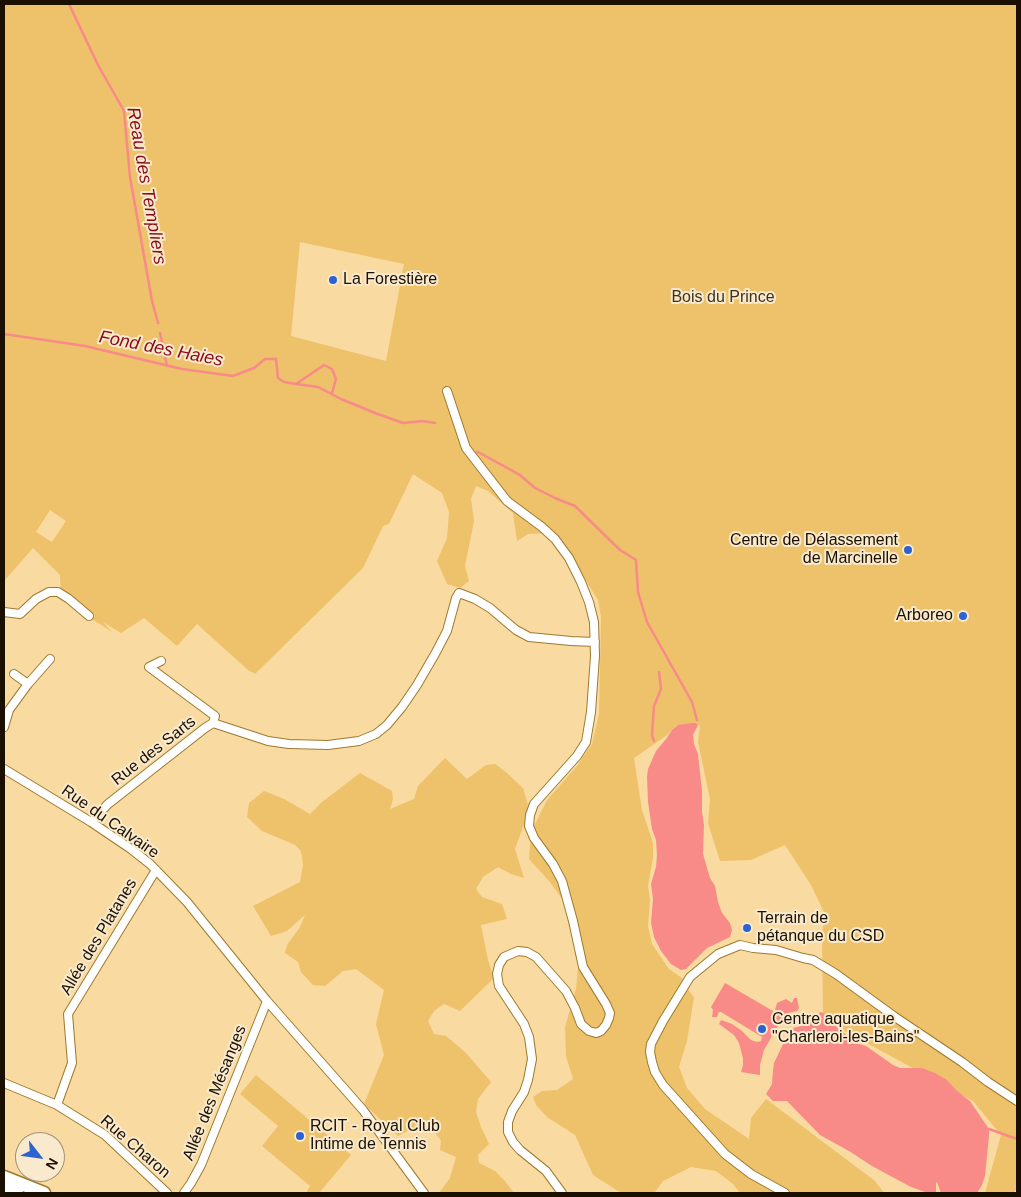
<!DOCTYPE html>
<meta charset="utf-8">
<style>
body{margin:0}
#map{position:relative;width:1021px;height:1197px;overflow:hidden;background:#f9daa0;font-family:Helvetica,sans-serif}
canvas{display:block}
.frame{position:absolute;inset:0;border:5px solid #1b1000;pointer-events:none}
.north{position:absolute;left:15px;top:1132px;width:50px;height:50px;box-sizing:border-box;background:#f9eacd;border:1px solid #a0937b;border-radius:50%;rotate:120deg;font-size:14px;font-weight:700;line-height:20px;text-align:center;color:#1b1000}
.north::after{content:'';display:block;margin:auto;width:18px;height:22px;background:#2d63d1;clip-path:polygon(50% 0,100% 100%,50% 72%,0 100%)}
</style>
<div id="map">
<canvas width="1021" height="1197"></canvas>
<div class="frame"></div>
<div class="north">N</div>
</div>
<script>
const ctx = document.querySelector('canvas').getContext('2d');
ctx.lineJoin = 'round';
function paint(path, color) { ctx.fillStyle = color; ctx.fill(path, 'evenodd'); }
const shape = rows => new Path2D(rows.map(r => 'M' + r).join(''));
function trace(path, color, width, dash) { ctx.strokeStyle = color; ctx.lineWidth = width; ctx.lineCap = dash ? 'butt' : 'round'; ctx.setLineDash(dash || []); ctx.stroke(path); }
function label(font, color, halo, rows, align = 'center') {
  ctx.font = font + ' Helvetica,sans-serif'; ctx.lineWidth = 4; ctx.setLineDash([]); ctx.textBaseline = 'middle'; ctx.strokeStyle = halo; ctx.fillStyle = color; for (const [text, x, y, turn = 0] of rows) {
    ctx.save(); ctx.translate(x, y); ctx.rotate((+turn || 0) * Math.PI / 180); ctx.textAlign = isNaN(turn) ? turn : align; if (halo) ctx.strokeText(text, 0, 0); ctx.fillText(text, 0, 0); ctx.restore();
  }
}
const green = shape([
 [4,4,1017,4,1017,1188,1014,1193,985,1193,1001,1135,973,1101,823,1019,822,935,825,914,811,885,785,845,751,860,720,861,708,823,710,799,698,742,700,726,696,723,676,726,666,736,634,758,642,810,653,843,653,858,648,886,650,900,648,926,652,944,669,969,686,981,689,991,694,997,687,1041,679,1067,687,1088,705,1109,749,1139,751,1118,766,1099,875,1181,884,1193,740,1193,733,1184,716,1171,691,1167,663,1181,655,1192,651,1193,625,1193,618,1191,593,1175,575,1135,547,1117,536,1105,533,1097,542,1091,557,1090,573,1079,566,1056,565,1027,576,989,580,947,566,904,549,881,529,859,531,832,547,800,577,766,592,744,599,714,601,617,598,600,576,565,547,533,528,534,517,541,513,513,488,491,476,486,471,499,474,521,465,566,469,581,460,588,447,584,437,561,447,538,449,512,442,493,413,474,389,524,383,526,363,568,255,674,248,670,197,624,177,646,144,618,121,633,103,622,112,632,61,599,60,575,33,548,4,581],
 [300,242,404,264,386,361,291,336],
 [50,510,66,521,52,542,36,532],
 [445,758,467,779,486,765,495,764,507,773,523,788,528,805,525,821,515,849,524,878,511,874,498,867,483,877,476,889,482,897,502,904,507,919,481,925,488,960,494,978,460,1011,444,1004,434,1011,428,1021,434,1034,446,1036,466,1053,491,1082,478,1099,476,1112,481,1127,489,1144,478,1155,479,1163,495,1171,505,1181,514,1193,439,1193,450,1178,456,1157,440,1150,441,1141,427,1121,398,1136,364,1104,384,1055,376,1024,384,990,356,969,343,971,325,986,313,985,301,972,298,962,285,953,287,945,300,927,305,915,287,931,271,936,253,906,300,882,303,865,301,851,295,845,262,831,247,817,249,803,264,791,284,799,310,814,322,802,360,773,392,791,393,799,390,809,414,799,418,786],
 [256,1075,351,1155,319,1193,306,1193,310,1186,262,1146,278,1126,240,1094]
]);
const water = shape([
 [692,723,696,723,698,725,693,735,694,744,698,754,702,791,702,812,704,825,703,854,710,878,715,886,718,902,722,913,730,923,732,930,730,937,707,948,686,969,681,970,671,964,661,951,654,937,651,923,653,899,651,884,656,867,657,855,656,840,652,829,648,802,647,777,648,769,656,751,666,739,672,730,678,725],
 [725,983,778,1014,775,1010,777,1003,786,999,792,1003,794,998,797,998,799,1008,797,1011,788,1013,783,1017,764,1050,760,1065,760,1075,741,1072,743,1065,743,1058,739,1043,734,1035,719,1024,721,1020,732,1024,742,1031,751,1040,757,1042,761,1041,762,1037,721,1012,719,1012,717,1017,712,1017,713,1010,711,1007],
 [820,1012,826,1014,829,1018,828,1020,856,1043,866,1046,893,1065,900,1068,922,1068,935,1073,947,1080,956,1090,970,1101,989,1129,989,1136,985,1176,982,1185,977,1193,941,1193,937,1182,936,1183,936,1193,928,1193,911,1187,872,1166,849,1151,820,1135,787,1101,773,1101,766,1094,772,1084,773,1070,774,1063,784,1042,793,1028,805,1025,815,1019]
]);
const stream = shape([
 [69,4,98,65,124,111,130,177,152,301,158,323],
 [160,333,167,366],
 [4,334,85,346,182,369,233,376,254,368,265,359,276,359,278,378,284,382,296,384,318,387,341,399,375,413,403,423,422,421,435,423],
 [296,384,324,365,332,369,336,379,332,393],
 [474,453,478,452,520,475,535,488,555,498,575,506,620,550,636,560,638,592,647,622,692,702,697,720],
 [654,741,652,735,654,706,661,689,659,672],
 [989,1129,1017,1139]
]);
const minor = shape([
 [447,391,466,448,507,501,542,527,555,539,569,558,581,582,589,602,594,622,595,656,591,712,586,742,577,756,534,804,530,815,529,826,534,838,553,864,562,881,573,921,583,967,606,1004,610,1013,609,1018,606,1025,601,1031,596,1033,589,1031,581,1024,575,1008,566,991,536,957,527,952,518,951,504,957,499,965,497,974,499,986,524,1024,529,1037,532,1059,528,1080,524,1092,512,1111,508,1122,508,1132,513,1142,520,1150,546,1171,562,1193],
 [4,612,20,614,36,599,49,592,58,592,69,599,89,616],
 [161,661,149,667,215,716,213,723],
 [14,674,28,684],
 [4,727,9,710,28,684,50,659],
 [4,769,91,822,131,849,150,864,187,902,267,1001,363,1110,424,1193],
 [91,822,108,804,205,728,213,723,268,741,289,744,328,745,359,741,376,734,387,725,402,707,417,685,435,654,447,631,456,598,459,593,475,599,490,608,516,630,529,637,571,641,595,642],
 [4,1083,57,1105,105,1135,167,1193],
 [57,1105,72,1063,68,1014,156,870],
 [184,1193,191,1183,201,1165,267,1001],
 [785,1193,751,1174,725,1154,663,1085,655,1072,652,1062,650,1052,651,1044,663,1021,690,977,718,954,740,945,753,948,776,950,803,958,813,960,836,974,895,1017,962,1062,988,1082,1017,1101]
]);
const primary = shape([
 [4,1177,44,1193],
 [4,1188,17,1193]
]);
const markers = [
 [333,280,5,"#2d63d1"],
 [908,550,5,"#2d63d1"],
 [963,616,5,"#2d63d1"],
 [747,928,5,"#2d63d1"],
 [762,1029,5,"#2d63d1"],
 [300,1136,5,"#2d63d1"]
];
const poiNames = [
 ["La Forestière",343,280],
 ["Centre de Délassement",898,541,"right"],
 ["de Marcinelle",898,559,"right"],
 ["Arboreo",953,616,"right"],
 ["Terrain de",757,919],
 ["pétanque du CSD",757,937],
 ["Centre aquatique",772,1020],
 ["\"Charleroi-les-Bains\"",772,1038],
 ["RCIT - Royal Club",310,1127],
 ["Intime de Tennis",310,1145]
];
const parkNames = [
 ["Bois du Prince",723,298]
];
const streetNames = [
 ["Rue des Sarts",154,751,-38],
 ["Rue du Calvaire",110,822,35],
 ["Allée des Platanes",99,937,-59],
 ["Allée des Mésanges",215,1093,-68],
 ["Rue Charon",135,1147,41]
];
const waterNames = [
 ["Reau des Templiers",146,186,80],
 ["Fond des Haies",161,349,11]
];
paint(green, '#eec16b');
paint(water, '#f88b88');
trace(stream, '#f88b88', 2.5);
trace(minor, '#9e7a2e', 10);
trace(primary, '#9e7a2e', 15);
trace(minor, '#fff', 8);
trace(primary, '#fff', 12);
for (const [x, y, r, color] of markers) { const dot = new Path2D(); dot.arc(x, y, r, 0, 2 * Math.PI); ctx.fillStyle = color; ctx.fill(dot); trace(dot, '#f9eacd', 2); }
label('16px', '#1b1000', '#f9eacd', poiNames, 'left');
label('16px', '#3d321c', '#f9eacd', parkNames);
label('16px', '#1b1000', '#f9eacd', streetNames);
label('italic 18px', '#8a0b1d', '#f9eacd', waterNames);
</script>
